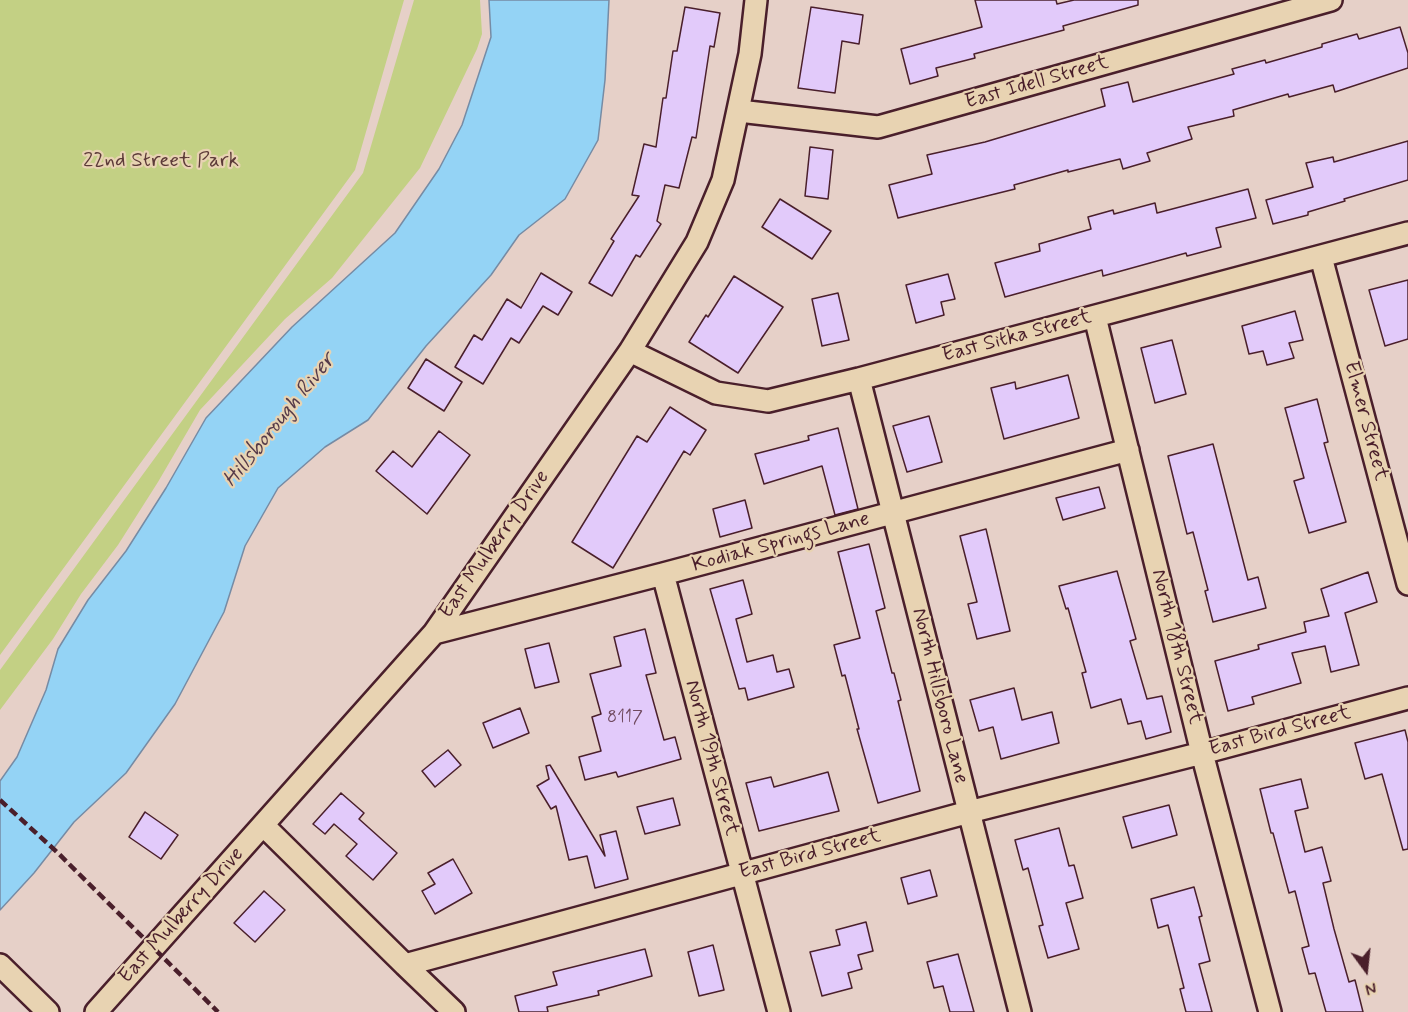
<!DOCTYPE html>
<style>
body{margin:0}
#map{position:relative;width:1408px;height:1012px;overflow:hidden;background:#e6d0c8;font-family:Mynerve,sans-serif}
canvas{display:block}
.north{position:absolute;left:1336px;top:940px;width:60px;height:60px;-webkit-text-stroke:4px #e8d3b2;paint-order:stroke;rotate:165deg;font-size:16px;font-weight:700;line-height:24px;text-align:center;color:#4a1f2b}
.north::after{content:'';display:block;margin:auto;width:21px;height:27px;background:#4a1f2b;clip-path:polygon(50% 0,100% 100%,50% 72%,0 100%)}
</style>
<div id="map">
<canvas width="1408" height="1012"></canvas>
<div class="north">N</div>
</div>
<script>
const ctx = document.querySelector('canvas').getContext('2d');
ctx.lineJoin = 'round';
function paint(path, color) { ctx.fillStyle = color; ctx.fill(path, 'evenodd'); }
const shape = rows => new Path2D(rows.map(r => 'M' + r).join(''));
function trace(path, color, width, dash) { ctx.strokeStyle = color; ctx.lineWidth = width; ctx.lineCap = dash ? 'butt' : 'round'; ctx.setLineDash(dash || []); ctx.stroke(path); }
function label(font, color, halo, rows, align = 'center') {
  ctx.font = font + ' Mynerve,sans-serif'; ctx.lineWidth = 4.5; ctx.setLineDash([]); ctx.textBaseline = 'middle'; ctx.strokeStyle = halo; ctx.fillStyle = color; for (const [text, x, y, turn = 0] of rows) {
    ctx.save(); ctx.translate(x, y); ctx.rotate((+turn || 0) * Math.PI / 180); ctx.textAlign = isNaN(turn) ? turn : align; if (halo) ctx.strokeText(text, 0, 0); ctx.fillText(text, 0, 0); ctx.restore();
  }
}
const green = shape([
 [0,0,404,0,355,170,0,655],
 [414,0,480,0,482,34,477,49,420,168,332,278,285,319,200,410,158,482,118,545,81,594,53,639,0,710,0,670,363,173]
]);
const water = shape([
 [489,0,609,0,605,80,598,140,565,199,519,235,491,275,426,346,368,420,325,447,278,488,245,546,224,612,175,704,126,773,74,822,34,873,0,910,0,781,17,757,46,690,58,649,88,600,126,551,166,488,206,418,292,327,395,233,439,169,462,125,491,37,489,0]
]);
const building = shape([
 [975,0,1056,0,1057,4,1074,0,1138,0,1138,5,1063,26,1064,30,974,54,975,58,936,68,938,76,910,84,901,49,982,27,975,0],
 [685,7,720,13,714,47,710,46,696,138,692,137,679,188,665,185,657,221,661,224,640,257,636,255,612,296,589,283,614,241,611,239,639,196,632,195,644,144,656,147,663,98,666,98,673,51,677,51,685,7],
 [811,7,863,15,859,44,842,41,835,93,798,88,811,7],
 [1400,27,1408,53,1408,68,1335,92,1333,85,1289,97,1288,94,1233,110,1234,116,1188,127,1192,139,1147,153,1150,161,1123,169,1120,159,1068,172,1068,170,1014,185,1015,189,898,218,889,185,932,174,927,155,985,142,1105,106,1101,89,1128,82,1133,102,1234,74,1232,69,1265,60,1266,63,1322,47,1322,44,1357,34,1359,39,1400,27],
 [1408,141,1408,180,1344,199,1345,201,1308,212,1308,215,1273,224,1266,200,1313,187,1306,163,1333,157,1334,162,1408,141],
 [810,147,833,150,828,199,805,196,810,147],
 [1248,189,1256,218,1216,228,1221,247,1187,256,1186,253,1103,276,1102,270,1005,297,995,263,1040,251,1039,244,1091,229,1088,217,1113,210,1114,214,1155,203,1157,213,1248,189],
 [780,199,831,231,812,259,762,227,780,199],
 [541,273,572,292,558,315,543,306,519,343,511,338,483,384,455,367,474,335,482,340,507,299,521,308,541,273],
 [948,274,955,299,941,302,944,315,916,323,906,285,948,274],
 [734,276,783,307,738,373,689,342,706,315,708,317,734,276],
 [1408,280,1408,339,1385,346,1369,290,1408,280],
 [838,293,849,340,822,346,812,299,838,293],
 [1295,311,1303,340,1289,343,1294,358,1267,365,1263,351,1249,354,1242,326,1295,311],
 [1172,340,1186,394,1155,403,1141,348,1172,340],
 [426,359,462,382,444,411,408,388,426,359],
 [1068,375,1079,418,1004,439,991,388,1015,382,1016,389,1068,375],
 [1317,399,1328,442,1324,443,1346,522,1309,533,1294,481,1304,478,1285,408,1317,399],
 [670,407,706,430,690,455,684,451,613,568,572,542,637,436,647,442,670,407],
 [929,416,942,462,907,472,893,426,929,416],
 [838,428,858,509,835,515,822,466,764,484,755,454,809,440,808,436,838,428],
 [439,431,470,455,427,514,376,471,393,451,412,467,439,431],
 [1213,444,1248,580,1258,577,1266,608,1213,622,1205,591,1208,590,1193,532,1187,534,1168,456,1213,444],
 [1099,487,1105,508,1063,520,1056,498,1099,487],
 [745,500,752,528,720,537,713,509,745,500],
 [986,529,1010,631,977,639,968,604,977,602,960,536,986,529],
 [869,544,885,608,876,611,892,673,894,673,901,700,898,701,920,791,878,803,857,729,859,729,845,675,842,676,834,645,860,638,838,552,869,544],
 [1117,571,1136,639,1130,641,1147,699,1162,696,1171,732,1146,739,1141,721,1128,724,1121,699,1091,708,1082,673,1086,672,1068,608,1066,609,1059,586,1117,571],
 [1368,572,1377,602,1345,613,1359,665,1331,672,1325,646,1292,653,1301,683,1252,697,1254,704,1228,711,1215,661,1259,649,1258,645,1306,632,1304,622,1329,616,1321,589,1368,572],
 [743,580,752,614,736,619,747,662,773,655,777,672,789,669,794,687,748,700,745,688,739,689,710,589,743,580],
 [645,629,656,673,646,675,664,740,675,737,681,759,618,777,616,772,585,780,579,757,601,751,592,717,601,714,590,674,621,666,614,637,645,629],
 [549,643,559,682,535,688,525,649,549,643],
 [1014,688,1022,720,1052,712,1059,743,1001,759,993,727,979,731,970,700,1014,688],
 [520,708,529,733,493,748,483,723,520,708],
 [1405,730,1408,742,1408,849,1403,850,1382,774,1365,779,1355,743,1405,730],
 [448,750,461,765,435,787,422,771,448,750],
 [550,765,605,856,600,835,616,831,628,879,595,888,587,856,569,860,556,806,551,809,537,786,549,779,546,766,550,765],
 [828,772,839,811,759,831,746,783,771,777,774,787,828,772],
 [1301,779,1308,808,1295,811,1305,852,1322,847,1331,881,1323,883,1334,929,1349,982,1355,980,1363,1012,1326,1012,1315,973,1309,974,1302,948,1309,946,1295,891,1289,893,1273,833,1271,833,1260,789,1301,779],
 [341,793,364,813,359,819,397,853,373,880,346,856,357,844,334,824,325,834,313,824,341,793],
 [673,798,680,825,645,834,637,807,673,798],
 [1169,805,1177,835,1132,848,1123,817,1169,805],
 [145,812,178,835,161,859,129,837,145,812],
 [1059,828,1069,866,1074,865,1083,898,1066,903,1079,949,1048,958,1039,926,1043,925,1028,868,1023,870,1015,840,1059,828],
 [453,859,472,893,435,914,422,891,435,884,428,873,453,859],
 [930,870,937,896,908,904,901,878,930,870],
 [1194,887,1202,916,1199,917,1210,961,1199,964,1212,1012,1186,1012,1180,989,1184,988,1168,925,1158,928,1151,899,1194,887],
 [264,891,285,910,255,942,234,923,264,891],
 [866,922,873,951,858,955,862,969,848,973,852,988,822,996,810,952,840,945,836,930,866,922],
 [713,945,724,990,699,996,688,952,713,945],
 [645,949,652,976,598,991,599,995,547,1007,548,1012,519,1012,515,996,557,985,553,972,645,949],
 [958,954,974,1012,950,1012,943,986,934,988,927,962,958,954]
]);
const minor = shape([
 [739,111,878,127,1331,0],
 [1321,257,1408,584],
 [1095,317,1202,753,1270,1012],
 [630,351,716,393,768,401,859,379,1408,233],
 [859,379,1020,1012],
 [663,574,779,1012],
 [434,633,663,574,1128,450],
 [263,825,405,965,969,812,1202,753,1408,698],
 [0,965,48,1012],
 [405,965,454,1012],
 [96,1012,434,633,630,351,697,242,723,180,750,54,756,0]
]);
const rail = shape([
 [0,800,58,853,218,1012]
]);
const numberNames = [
 ["8117",625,718]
];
const streetNames = [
 ["East Idell Street",1037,83,-16],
 ["East Sitka Street",1017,337,-15],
 ["Elmer Street",1365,421,75],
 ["Kodiak Springs Lane",781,543,-15],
 ["East Mulberry Drive",495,545,-55],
 ["North 18th Street",1176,647,76],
 ["North Hillsboro Lane",939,696,76],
 ["East Bird Street",1280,732,-15],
 ["North 19th Street",711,758,75],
 ["East Bird Street",810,855,-15],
 ["East Mulberry Drive",182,916,-48]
];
const parkNames = [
 ["22nd Street Park",161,162]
];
const waterNames = [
 ["Hillsborough River",280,421,-51]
];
paint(green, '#c3d084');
paint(water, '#94d3f5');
trace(water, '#768ba4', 1.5);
paint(building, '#e2cafa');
trace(building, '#4a1f2b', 1.5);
trace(minor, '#4a1f2b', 26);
trace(minor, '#e8d3b2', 21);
trace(rail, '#4a1f2b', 4.5, [9, 4.5]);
label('18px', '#704a5f', null, numberNames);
label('21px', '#4a1f2b', '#e8d3b2', streetNames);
label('21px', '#5c3a38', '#e8d3b2', parkNames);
label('italic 22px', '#553a49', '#e8d3b2', waterNames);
</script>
